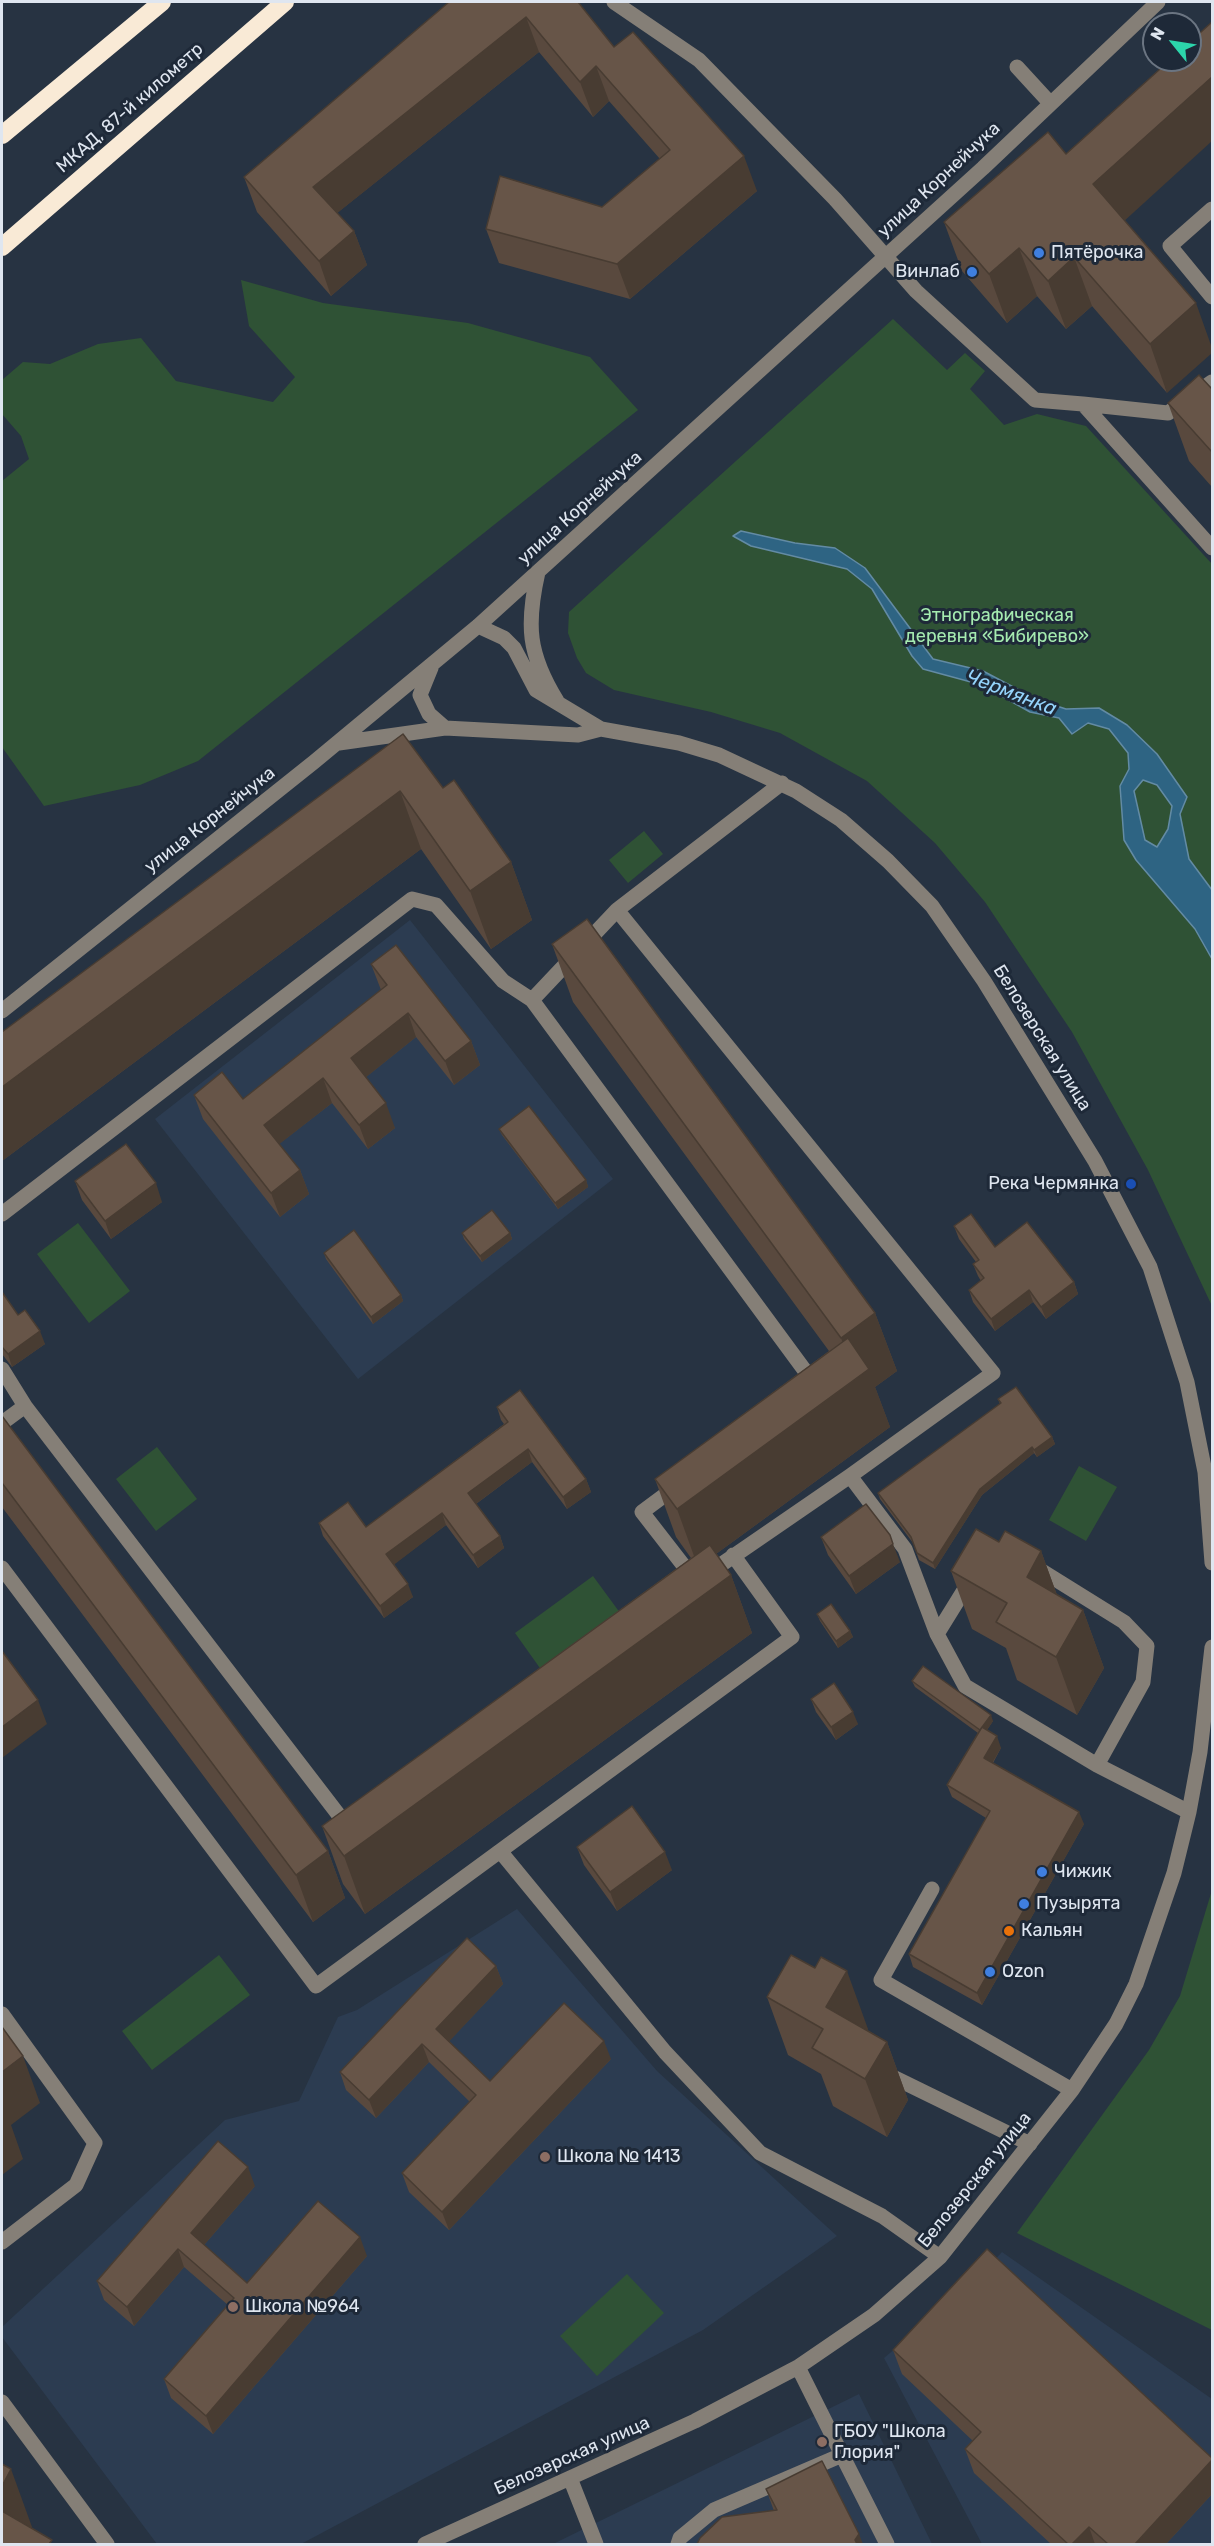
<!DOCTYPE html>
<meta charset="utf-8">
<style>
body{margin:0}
#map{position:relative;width:1214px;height:2546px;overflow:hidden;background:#273342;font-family:Rubik,sans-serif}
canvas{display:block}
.frame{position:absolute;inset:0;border:3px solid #dfe6f0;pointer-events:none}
.north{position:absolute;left:1142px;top:12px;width:60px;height:60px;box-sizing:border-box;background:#1e2938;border:2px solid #6b7582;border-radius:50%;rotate:300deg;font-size:16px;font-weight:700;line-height:24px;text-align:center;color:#dfe6f0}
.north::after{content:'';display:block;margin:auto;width:21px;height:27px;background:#2cd5ab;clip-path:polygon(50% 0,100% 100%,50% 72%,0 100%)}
</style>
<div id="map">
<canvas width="1214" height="2546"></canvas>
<div class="frame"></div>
<div class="north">N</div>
</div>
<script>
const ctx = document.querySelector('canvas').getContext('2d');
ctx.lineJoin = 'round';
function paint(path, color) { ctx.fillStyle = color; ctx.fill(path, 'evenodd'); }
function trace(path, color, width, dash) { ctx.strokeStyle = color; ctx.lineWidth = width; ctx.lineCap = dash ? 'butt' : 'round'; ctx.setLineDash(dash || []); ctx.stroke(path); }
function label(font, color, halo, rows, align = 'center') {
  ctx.font = font + ' Rubik,sans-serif'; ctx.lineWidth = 6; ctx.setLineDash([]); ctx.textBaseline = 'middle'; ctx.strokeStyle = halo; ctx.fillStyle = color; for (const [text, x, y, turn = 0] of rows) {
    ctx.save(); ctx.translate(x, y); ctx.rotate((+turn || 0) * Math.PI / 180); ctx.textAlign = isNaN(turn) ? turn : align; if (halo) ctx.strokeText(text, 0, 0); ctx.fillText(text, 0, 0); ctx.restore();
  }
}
paint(new Path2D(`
 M410 920 613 1179 358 1379 155 1119Z
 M517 1909 657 2071 837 2236 703 2330 301 2544H157L2 2337V2327L225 2120 299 2101 338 2017 357 2010Z
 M1002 2252 1212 2399V2544H982L884 2358 974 2282Z
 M859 2394 932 2544H553Z`), '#2c3c51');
paint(new Path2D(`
 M241 280 323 303 468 323 590 357 638 410 198 761 140 785 44 806 2 747V481L29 459 21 436 2 414V380L23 362 50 364 98 344 141 338 176 381 273 402 295 377 249 326Z
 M893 319 947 370 965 353 985 371 970 389 1004 425 1037 414 1086 426 1212 564V1306L1148 1170 1072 1032 985 902 935 843 867 781 780 733 711 712 614 690 586 673 577 658 568 633 569 612Z
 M644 831 663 854 628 883 609 860Z
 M78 1223 130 1291 89 1323 37 1254Z
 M157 1447 197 1499 156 1531 116 1479Z
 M1079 1466 1117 1487 1086 1541 1049 1520Z
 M593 1576 626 1621 547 1678 515 1633Z
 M1212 1890V2330L1017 2233 1149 2050 1180 1996Z
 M219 1955 250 1995 152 2070 122 2031Z
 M627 2274 664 2313 597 2376 560 2336Z`), '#2f5235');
const water = new Path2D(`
 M741 531 795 543 835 548 865 568 933 659 983 671 1038 700 1066 709 1099 708 1127 725 1157 754 1187 797 1180 814 1189 859 1212 890V959L1195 929 1136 860 1124 840 1120 786 1129 769 1128 753 1109 729 1088 723 1072 734 1059 718 1030 712 982 685 923 669 912 656 872 589 847 569 751 546 733 536ZM1143 780 1157 785 1172 806 1168 829 1157 847 1145 840 1134 791Z`);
paint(water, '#2e6483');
trace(water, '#638ba4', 1.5);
trace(new Path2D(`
 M614 2 699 60 835 199 916 291 1035 400 1083 404 1212 548
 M1017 67 1050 103
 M1212 209 1170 246 1212 297
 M1083 404 1168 413 1212 382
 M538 572C526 625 528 654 557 701
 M478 626 504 638 514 648 536 690 601 729 679 743 719 755 796 791 841 820 888 861 932 906 984 981 1095 1161 1150 1267 1187 1382 1205 1472 1212 1563
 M431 668 420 695 429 714 445 728
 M339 743 445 728 578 735 601 729
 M617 910 532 1000 814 1383
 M2 1011 314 762 478 626 983 168 1158 2
 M2 1214 412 899 436 905 503 981 532 1000
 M2 1369 25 1406
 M2 1423 25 1406 351 1831
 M850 1476 905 1549 937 1634 965 1686 1097 1765 1189 1812
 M677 1486 642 1512 694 1579
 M1034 1566 1124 1622 1147 1646 1143 1682 1097 1765
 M2 1568 316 1986 792 1637 733 1555
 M706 1575 850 1476 993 1373 617 910 782 783
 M937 1634 971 1579
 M500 1851 665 2052 760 2153 882 2216 940 2257
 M932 1889 881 1980 1072 2090
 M2 2014 95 2143 76 2185 2 2242
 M895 2078 1030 2144
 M798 2367 842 2455
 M2 2402 107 2544
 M570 2478 596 2544
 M425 2544 695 2421 798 2367 874 2315 940 2257 1072 2090 1116 2024 1136 1984 1174 1873 1189 1812 1200 1752 1212 1647
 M678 2544 680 2538 714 2510 842 2455 887 2544`), '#857f77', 15);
trace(new Path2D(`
 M2 135 162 2
 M2 247 285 2`), '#f9ead6', 18);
paint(new Path2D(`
 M449 2H578L614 47 757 191 630 299 499 263 486 229 602 207 660 159 609 101 593 117 539 52 337 213 354 231 367 265 331 296 257 212 244 177Z
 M1124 221 1167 393 1092 306 1066 329 1037 296 1007 323 962 271 944 222Z
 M1212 389V487L1189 461 1168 403Z
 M403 734 443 788 511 862 532 920 491 949 421 849 2 1161V1032Z
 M552 944 875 1313 897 1371 875 1387 890 1427 716 1554 731 1575 752 1633 365 1914 343 1884 322 1826 691 1558 676 1537 655 1479 829 1351 573 1002Z
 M371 964 471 1041 480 1065 454 1085 416 1037 366 1077 395 1128 368 1149 332 1103 279 1144 300 1170 309 1194 280 1217 203 1119 194 1095 243 1099 381 990Z
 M499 1129 586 1180 588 1187 558 1209 502 1135Z
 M75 1181 162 1202 111 1239 82 1200Z
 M954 1226 995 1247 1074 1282 1078 1294 1046 1319 1033 1302 995 1331 973 1302 969 1290 981 1281 978 1276 973 1264 976 1262 959 1239Z
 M462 1233H510L512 1239 482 1262 464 1239Z
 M324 1253 401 1295 403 1301 373 1324 326 1259Z
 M2 1292 18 1315 45 1344 12 1367 2 1354Z
 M998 1399 1052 1437 1055 1444 1037 1457 1034 1453 982 1495 935 1569 919 1560 913 1543 880 1499 878 1493 1000 1404Z
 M497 1407 586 1479 591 1492 567 1509 532 1462 476 1504 500 1536 504 1548 478 1568 446 1525 394 1564 413 1597 384 1618 323 1536 319 1523 366 1527 504 1424 501 1420Z
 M2 1416 328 1851 345 1898 313 1922 2 1507Z
 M821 1537 900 1562 856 1594 828 1555Z
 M999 1542 1041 1551 1057 1595 1083 1610 1104 1668 1077 1715 1017 1680 1006 1648 972 1629 951 1571Z
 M817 1614 850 1631 853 1637 838 1648 820 1621Z
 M912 1681 993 1721 987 1730 1001 1748 993 1763 1084 1824 982 2005 913 1967 909 1954 986 1818 952 1797 947 1785 978 1733 915 1687Z
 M811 1699 858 1724 836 1740 816 1712Z
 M577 1847 672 1870 617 1911 584 1865Z
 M496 1966 503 1984 449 2041 490 2081 611 2059 449 2230 409 2192 402 2173 470 2102 429 2062 376 2118 346 2090 340 2072Z
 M767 1997 868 2029 867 2030 887 2042 908 2100 887 2137 833 2106 821 2074 788 2055Z
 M255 2186 204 2245 247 2283 367 2256 213 2434 171 2398 164 2379 228 2305 184 2267 134 2326 104 2300 97 2281Z
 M893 2350 1212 2494 1166 2544H1051L974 2473 965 2449 973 2441 902 2374Z
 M766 2489 863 2544 774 2511Z`), '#59493e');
paint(new Path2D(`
 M526 17 539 52 326 222 313 187Z
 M596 66 609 101 593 117 580 82Z
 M1212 77V141L1111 233 1093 184Z
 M744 156 757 191 630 299 617 264Z
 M354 231 367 265 331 296 319 261Z
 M1019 248 1037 296 1007 323 989 274Z
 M1074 257 1092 306 1066 329 1048 281Z
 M1196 303 1212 348V353L1167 393 1150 344Z
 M400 791 421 849 2 1161V1087Z
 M511 862 532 920 491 949 470 891Z
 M408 1013 416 1037 360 1082 351 1058Z
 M471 1041 480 1065 454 1085 445 1061Z
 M323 1078 332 1103 273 1149 264 1125Z
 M386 1103 395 1128 368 1149 359 1125Z
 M300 1170 309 1194 280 1217 271 1193Z
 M586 1180 588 1187 558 1209 555 1203Z
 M156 1183 162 1202 111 1239 105 1221Z
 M510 1233 512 1239 482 1262 480 1256Z
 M1074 1282 1078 1294 1046 1319 1041 1307Z
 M1029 1290 1033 1302 995 1331 991 1319Z
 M401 1295 403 1301 373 1324 371 1317Z
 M875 1313 897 1371 875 1387 890 1427 698 1567 677 1509 856 1379 841 1338Z
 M40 1331 45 1344 12 1367 8 1354Z
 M1052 1437 1055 1444 1037 1457 1034 1450Z
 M1032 1447 1034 1453 982 1495 935 1569 933 1563 980 1489Z
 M528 1449 532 1462 473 1506 468 1493Z
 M586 1479 591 1492 567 1509 563 1497Z
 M442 1513 446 1525 391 1567 386 1554Z
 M500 1536 504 1548 478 1568 473 1555Z
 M893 1544 900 1562 856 1594 849 1576Z
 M1041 1551 1062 1609 1027 1577Z
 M731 1575 752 1633 365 1914 344 1856Z
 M408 1584 413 1597 384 1618 380 1606Z
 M1083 1610 1104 1668 1077 1715 1056 1657Z
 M850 1631 853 1637 838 1648 836 1641Z
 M38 1700 47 1724 2 1758V1727Z
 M853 1712 858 1724 836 1740 831 1727Z
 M991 1715 993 1721 983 1736 980 1730Z
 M997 1736 1001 1748 988 1770 984 1758Z
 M1079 1812 1084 1824 982 2005 977 1993Z
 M328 1851 345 1898 313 1922 296 1875Z
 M665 1852 672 1870 617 1911 610 1892Z
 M496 1966 503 1984 443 2048 436 2029Z
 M847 1971 868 2029 847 2065 826 2007Z
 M604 2041 611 2059 449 2230 442 2212Z
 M887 2042 908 2100 887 2137 865 2079Z
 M422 2044 429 2062 376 2118 369 2100Z
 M23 2056 40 2103 11 2125 23 2159 2 2175V2072Z
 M248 2167 255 2186 198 2252 191 2233Z
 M360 2237 367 2256 213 2434 206 2416Z
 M178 2249 184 2267 134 2326 127 2307Z
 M1212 2460V2494L1166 2544H1135Z
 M11 2469 32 2527 23 2544 2 2534V2486Z
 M1089 2527 1095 2544H1072Z
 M859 2534 863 2544H856L855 2540Z`), '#483c32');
const building = new Path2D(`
 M449 2H578L614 47 633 32 744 156 617 264 486 229 500 176 602 207 670 150 596 66 580 82 526 17 313 187 354 231 319 261 244 177Z
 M1212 22V77L1093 184 1196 303 1150 344 1074 257 1048 281 1019 248 989 274 944 222 1048 132 1066 154 1170 60H1190V42Z
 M1199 375 1212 389V452L1168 403Z
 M403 734 443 788 454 780 511 862 470 891 400 791 2 1087V1032Z
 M587 919 875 1313 841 1338 552 944Z
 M396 945 471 1041 445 1061 408 1013 351 1058 386 1103 359 1125 323 1078 264 1125 300 1170 271 1193 194 1095 222 1072 243 1099 387 985 371 964Z
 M529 1106 586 1180 555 1203 499 1129Z
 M126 1144 156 1183 105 1221 75 1181Z
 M492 1210 510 1233 480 1256 462 1233Z
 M971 1214 995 1247 1027 1222 1074 1282 1041 1307 1029 1290 991 1319 969 1290 984 1278 973 1264 979 1260 954 1226Z
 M354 1230 401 1295 371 1317 324 1253Z
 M2 1292 18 1315 25 1310 40 1331 8 1354 2 1347Z
 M848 1338 869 1369 677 1509 655 1479Z
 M1016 1387 1052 1437 1034 1450 1032 1447 980 1489 933 1563 917 1553 911 1537 878 1493 1001 1403 998 1399Z
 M520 1390 586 1479 563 1497 528 1449 468 1493 500 1536 473 1555 442 1513 386 1554 408 1584 380 1606 319 1523 348 1502 366 1527 508 1422 497 1407Z
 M2 1416 328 1851 296 1875 2 1483Z
 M866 1504 890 1535 893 1544 849 1576 821 1537Z
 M976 1529 999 1542 1005 1531 1041 1551 1027 1577 1083 1610 1056 1657 996 1622 1007 1603 951 1571Z
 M710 1545 731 1575 344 1856 322 1826Z
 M831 1604 850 1631 836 1641 817 1614Z
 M2 1651 38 1700 2 1727Z
 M923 1666 991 1715 980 1730 912 1681Z
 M834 1683 853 1712 831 1727 811 1699Z
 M982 1727 997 1736 984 1758 1079 1812 977 1993 909 1954 990 1811 947 1785Z
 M632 1806 665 1852 610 1892 577 1847Z
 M467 1938 496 1966 436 2029 490 2081 564 2003 604 2041 442 2212 402 2173 476 2095 422 2044 369 2100 340 2072Z
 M791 1955 815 1968 821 1957 847 1971 826 2007 887 2042 865 2079 812 2048 823 2029 767 1997Z
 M2 2027 23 2056 2 2072Z
 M218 2141 248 2167 191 2233 247 2283 318 2201 360 2237 206 2416 164 2379 234 2298 178 2249 127 2307 97 2281Z
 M987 2249 1212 2458V2460L1135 2544H1108L1089 2527 1072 2544H1068L965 2449 981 2432 893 2350Z
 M822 2461 859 2534 855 2540 857 2544H697L700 2538 722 2517 777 2510 766 2489Z
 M2 2464 11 2469 2 2486Z
 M2 2511 52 2540 49 2544H2Z`);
paint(building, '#675548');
trace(building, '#483c32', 1.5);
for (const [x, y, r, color] of [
 [1039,253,6,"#3f7fe0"],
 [972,272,6,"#3f7fe0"],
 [1131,1184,6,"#1a4fb4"],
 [1042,1872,6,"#3f7fe0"],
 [1024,1904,6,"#3f7fe0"],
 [1009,1931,6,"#e8710a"],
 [990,1972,6,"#3f7fe0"],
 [545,2157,6,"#8d6e63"],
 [233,2307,6,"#8d6e63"],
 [822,2442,6,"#8d6e63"]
]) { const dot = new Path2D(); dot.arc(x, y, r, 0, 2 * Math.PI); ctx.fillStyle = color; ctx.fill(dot); trace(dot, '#1e2938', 2); }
label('18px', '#dfe6f0', '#1e2938', [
 ["МКАД, 87-й километр",130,108,-41],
 ["улица Корнейчука",939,180,-43],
 ["улица Корнейчука",580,508,-42],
 ["улица Корнейчука",210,820,-38],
 ["Белозерская улица",1042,1038,58],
 ["Белозерская улица",975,2180,-51],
 ["Белозерская улица",572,2456,-24]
]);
label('18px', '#dfe6f0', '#1e2938', [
 ["Пятёрочка",1051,253],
 ["Винлаб",960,272,"right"],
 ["Река Чермянка",1119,1184,"right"],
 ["Чижик",1054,1872],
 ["Пузырята",1036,1904],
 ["Кальян",1021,1931],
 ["Ozon",1002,1972],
 ["Школа № 1413",557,2157],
 ["Школа №964",245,2307],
 ["ГБОУ \"Школа",834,2432],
 ["Глория\"",834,2453]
], 'left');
label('18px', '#a5ebb0', '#1e2938', [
 ["Этнографическая",997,616],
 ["деревня «Бибирево»",997,637]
]);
label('italic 20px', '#94d3fb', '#1e2938', [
 ["Чермянка",1011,693,21]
]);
</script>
